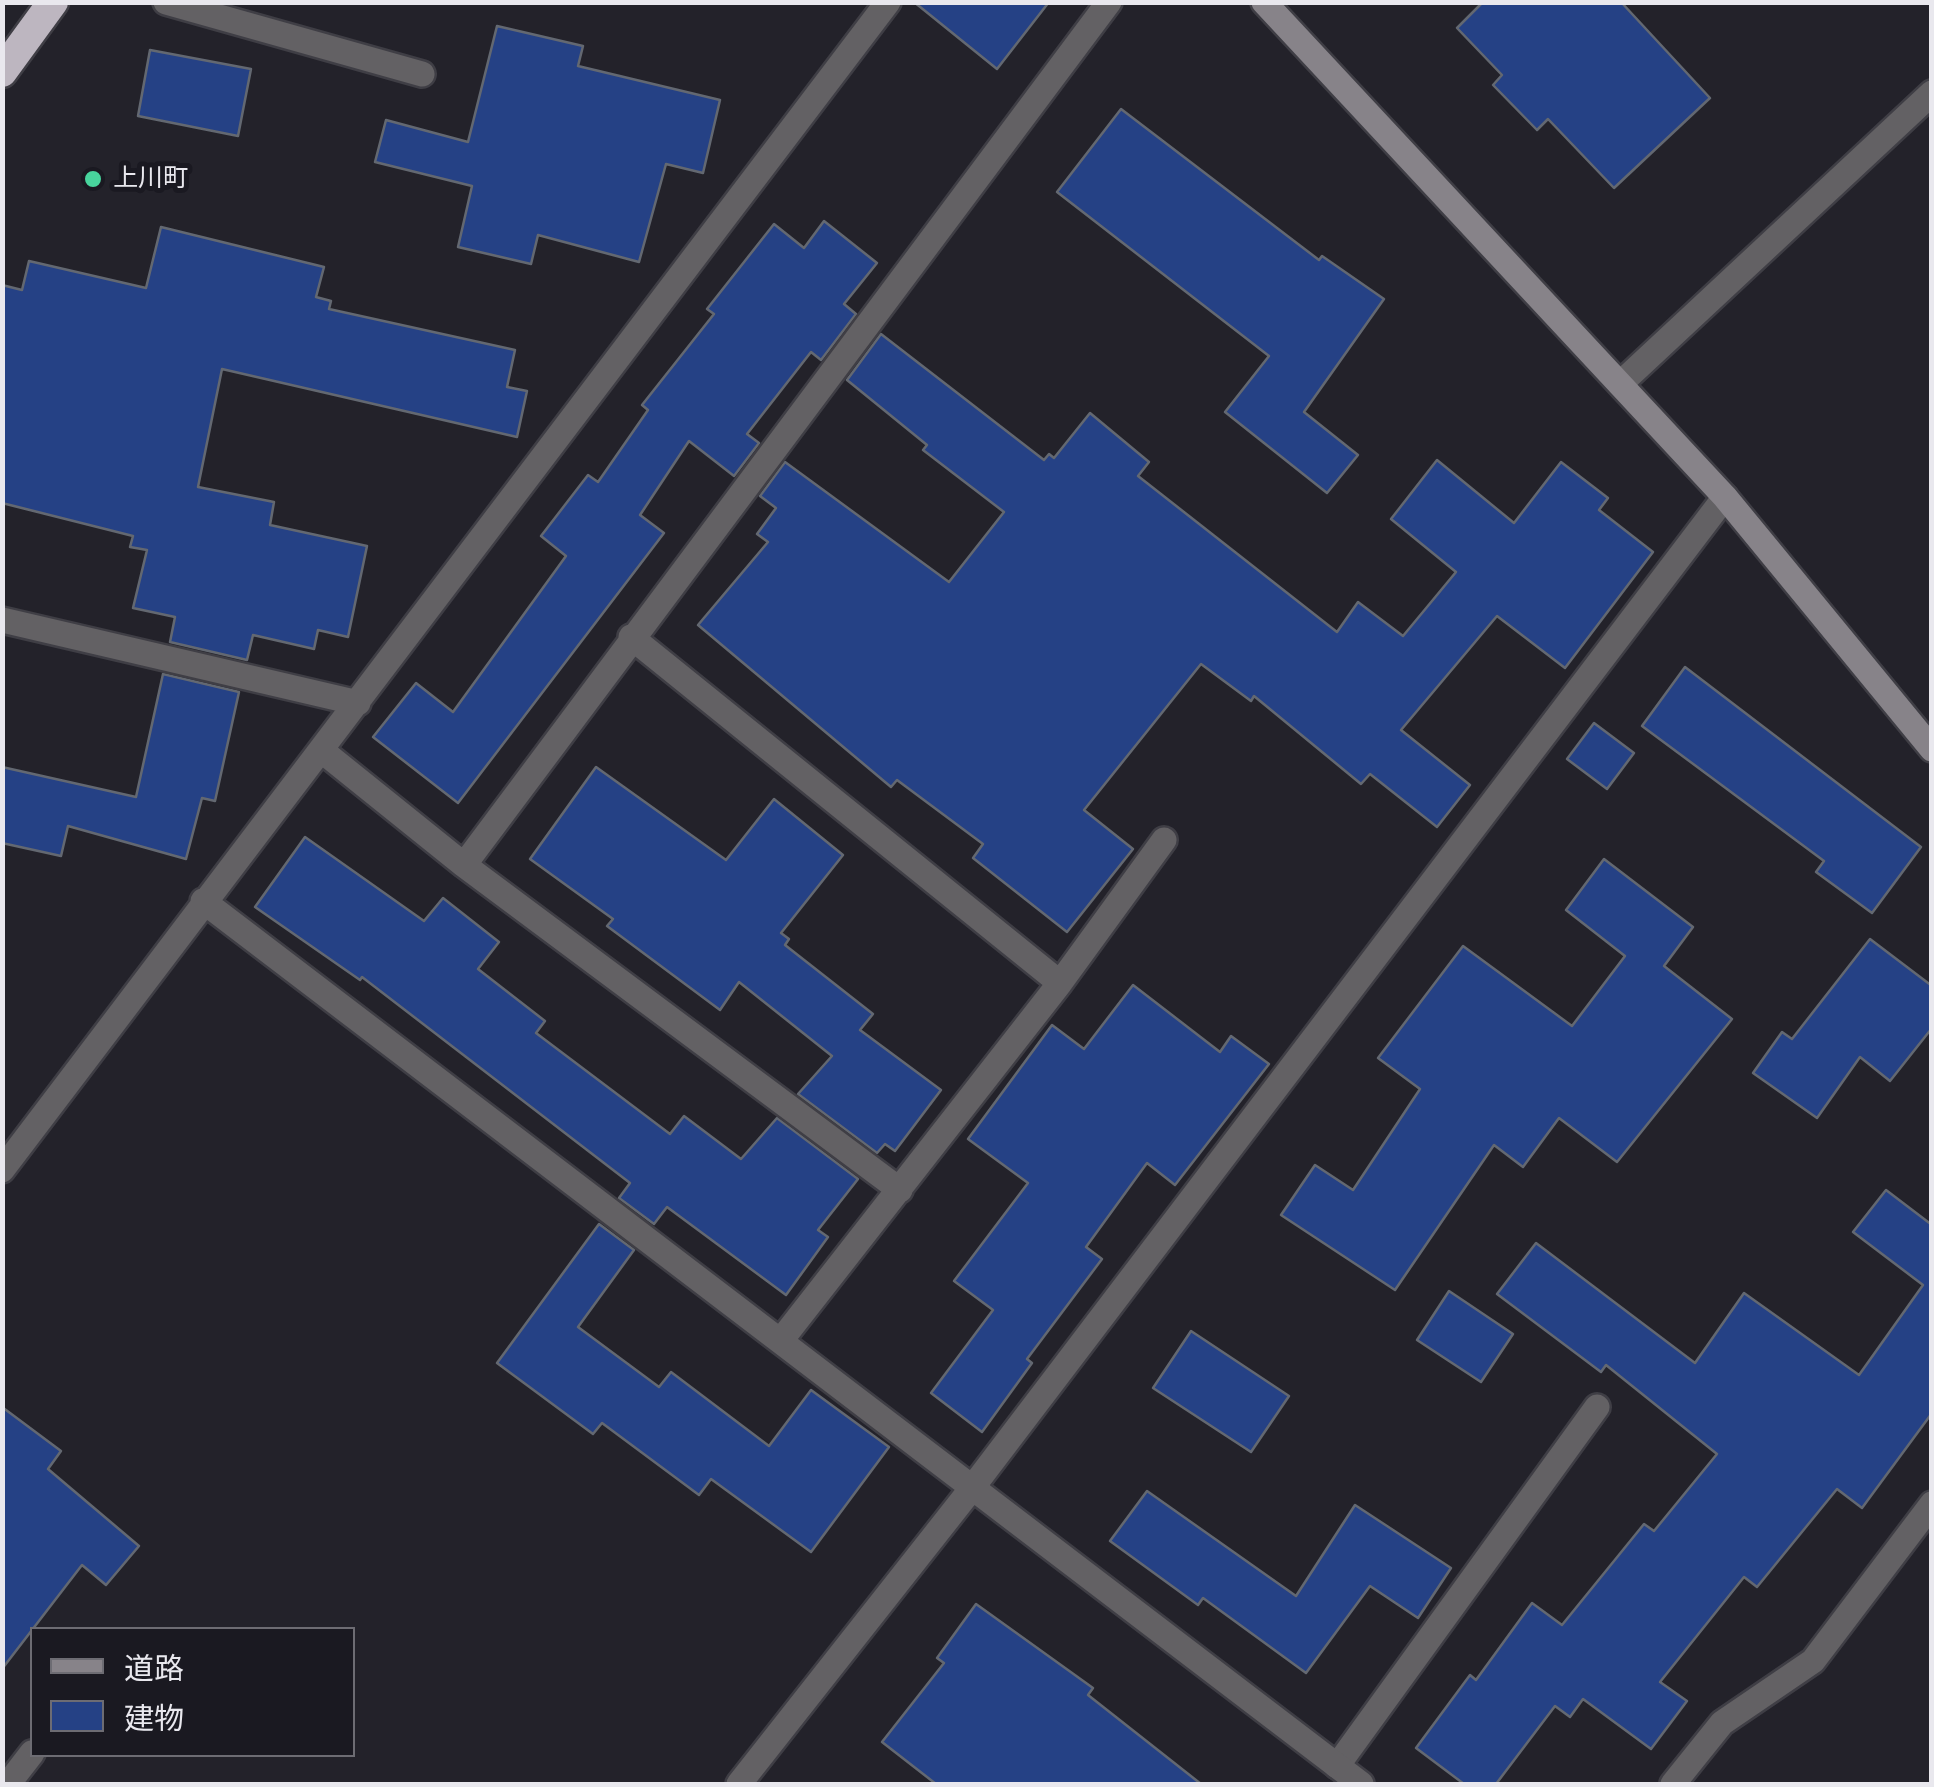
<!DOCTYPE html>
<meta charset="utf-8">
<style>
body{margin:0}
#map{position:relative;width:1934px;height:1787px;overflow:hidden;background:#23222a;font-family:"Roboto Serif","Noto Sans JP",serif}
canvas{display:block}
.frame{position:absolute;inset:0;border:5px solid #e9e8ee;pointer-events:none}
.legend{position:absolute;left:30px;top:1627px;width:325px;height:130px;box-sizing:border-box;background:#1a1921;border:2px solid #6d6c73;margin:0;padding:12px 18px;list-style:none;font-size:30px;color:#e9e8ee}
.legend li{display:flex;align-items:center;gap:20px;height:50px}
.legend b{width:50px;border:2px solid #6d6c73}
</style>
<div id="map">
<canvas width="1934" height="1787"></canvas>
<div class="frame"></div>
<ul class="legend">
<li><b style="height:12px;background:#878389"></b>道路</li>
<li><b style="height:28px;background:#254185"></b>建物</li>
</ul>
</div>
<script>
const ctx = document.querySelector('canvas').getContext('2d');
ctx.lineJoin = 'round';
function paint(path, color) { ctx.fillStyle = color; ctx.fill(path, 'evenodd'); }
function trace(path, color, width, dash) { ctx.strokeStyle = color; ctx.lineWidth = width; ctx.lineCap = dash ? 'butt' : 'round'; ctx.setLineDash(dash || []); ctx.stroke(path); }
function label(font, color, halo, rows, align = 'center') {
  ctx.font = font + ' "Roboto Serif","Noto Sans JP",serif'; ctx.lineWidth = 10; ctx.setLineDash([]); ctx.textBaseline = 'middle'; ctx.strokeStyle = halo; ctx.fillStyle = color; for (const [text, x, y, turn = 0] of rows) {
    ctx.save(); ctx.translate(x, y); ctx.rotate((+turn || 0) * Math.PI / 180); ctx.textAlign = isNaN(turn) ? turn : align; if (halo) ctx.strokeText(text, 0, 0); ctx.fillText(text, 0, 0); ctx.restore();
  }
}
const building = new Path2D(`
 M914 2H1049L997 69Z
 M1483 2H1621L1710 98 1614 188 1548 119 1537 130 1493 85 1502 75 1457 28Z
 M497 26 583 46 578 66 720 100 703 173 666 164 639 262 538 235 531 264 458 247 472 186 375 162 386 120 468 142Z
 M150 50 251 69 238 136 138 116Z
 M1121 109 1319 260 1322 256 1384 299 1304 412 1358 455 1327 493 1225 412 1269 356 1057 192Z
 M824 221 877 263 844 304 856 314 821 360 811 352 747 434 759 443 734 476 689 441 640 515 664 533 458 803 373 737 416 683 453 712 566 556 541 536 588 475 598 482 648 410 642 405 714 314 707 309 774 224 804 248Z
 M161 227 324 267 316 297 331 301 329 309 515 350 507 387 527 391 517 437 222 369 198 487 274 502 270 525 367 546 348 637 318 630 314 649 253 635 247 660 170 642 175 617 133 608 147 550 130 547 133 536 2 503V285L22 290 29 261 146 288Z
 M881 334 1044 460 1049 454 1054 458 1090 413 1149 462 1138 476 1337 632 1358 602 1403 636 1456 572 1391 519 1437 460 1514 523 1561 462 1608 498 1599 510 1653 552 1565 668 1497 616 1401 730 1470 785 1437 827 1370 774 1361 784 1254 696 1251 701 1201 664 1084 810 1133 849 1067 932 973 858 983 844 897 780 891 787 698 625 768 542 757 534 776 508 760 496 785 462 949 582 1004 512 923 450 927 445 847 380Z
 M1685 667 1921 847 1872 913 1816 872 1824 861 1642 726Z
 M163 674 239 692 215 801 202 798 186 859 68 826 61 856 2 843V767L136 797Z
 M1594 723 1634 753 1607 789 1567 759Z
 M596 767 726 860 774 799 843 855 781 933 789 939 785 945 873 1014 860 1030 941 1090 895 1151 885 1144 877 1153 798 1094 832 1056 739 982 720 1010 607 926 613 919 530 859Z
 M305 837 424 921 443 898 499 942 478 969 545 1021 536 1033 670 1134 684 1116 741 1159 777 1118 858 1179 818 1230 828 1237 786 1295 667 1207 654 1224 619 1198 630 1183 362 977 360 980 255 907Z
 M1604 859 1693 927 1664 966 1732 1019 1617 1162 1559 1118 1523 1167 1494 1145 1395 1290 1281 1215 1315 1165 1353 1190 1420 1089 1378 1058 1463 946 1572 1026 1625 956 1566 910Z
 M1870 939 1932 986V1028L1890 1081 1860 1057 1817 1118 1753 1073 1782 1032 1792 1039Z
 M1133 985 1220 1052 1231 1036 1269 1064 1175 1185 1147 1163 1086 1247 1102 1259 1027 1359 1032 1363 982 1432 931 1393 993 1310 954 1281 1028 1183 968 1139 1052 1025 1084 1049Z
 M1886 1190 1932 1225V1413L1862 1508 1837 1489 1757 1587 1744 1577 1660 1682 1687 1701 1651 1749 1583 1699 1570 1717 1555 1706 1496 1784H1464L1416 1748 1470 1675 1476 1680 1532 1603 1562 1625 1644 1524 1654 1531 1717 1454 1606 1365 1601 1372 1497 1294 1536 1243 1695 1363 1744 1293 1859 1375 1923 1285 1853 1232Z
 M599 1224 634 1250 578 1327 659 1387 671 1372 769 1446 811 1390 889 1447 811 1552 711 1479 699 1495 602 1423 593 1434 497 1363Z
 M1449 1291 1513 1334 1481 1382 1417 1340Z
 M1191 1331 1289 1396 1251 1452 1153 1388Z
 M2 1407 61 1451 48 1469 139 1546 106 1585 82 1565 2 1669Z
 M1147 1491 1296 1596 1355 1505 1451 1568 1418 1618 1370 1586 1306 1673 1203 1598 1198 1605 1110 1541Z
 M976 1604 1093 1688 1088 1695 1201 1784H936L882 1742 944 1663 937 1658Z`);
paint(building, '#254185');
trace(building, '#636871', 2.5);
const lane = new Path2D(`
 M166 2 422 74
 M1337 1766 1597 1407`);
const street = new Path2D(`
 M1620 384 1932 93
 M2 620 358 703
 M631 637 1060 983
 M321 750 464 865 900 1190
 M464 865 1109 2
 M203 901 1361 1784
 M2 1170 888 2
 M782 1339 1060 983 1164 840
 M8 1784 32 1753
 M739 1784 972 1488 1725 497
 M1673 1784 1722 1723 1813 1661 1932 1504`);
const secondary = new Path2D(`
 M1264 2 1725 497 1932 749`);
const highway = new Path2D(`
 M2 72 53 2`);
trace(lane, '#3f3e45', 30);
trace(street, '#3f3e45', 30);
trace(secondary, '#3f3e45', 30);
trace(highway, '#3f3e45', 35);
trace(lane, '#636164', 25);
trace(street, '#636164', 25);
trace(secondary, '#878389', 25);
trace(highway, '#bdb6c0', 30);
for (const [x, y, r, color] of [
 [93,179,10,"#48d49d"]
]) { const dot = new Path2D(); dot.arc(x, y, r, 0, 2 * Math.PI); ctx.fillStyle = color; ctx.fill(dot); trace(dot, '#1a1921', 4); }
label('25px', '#e9e8ee', '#1a1921', [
 ["上川町",113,179]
], 'left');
</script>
